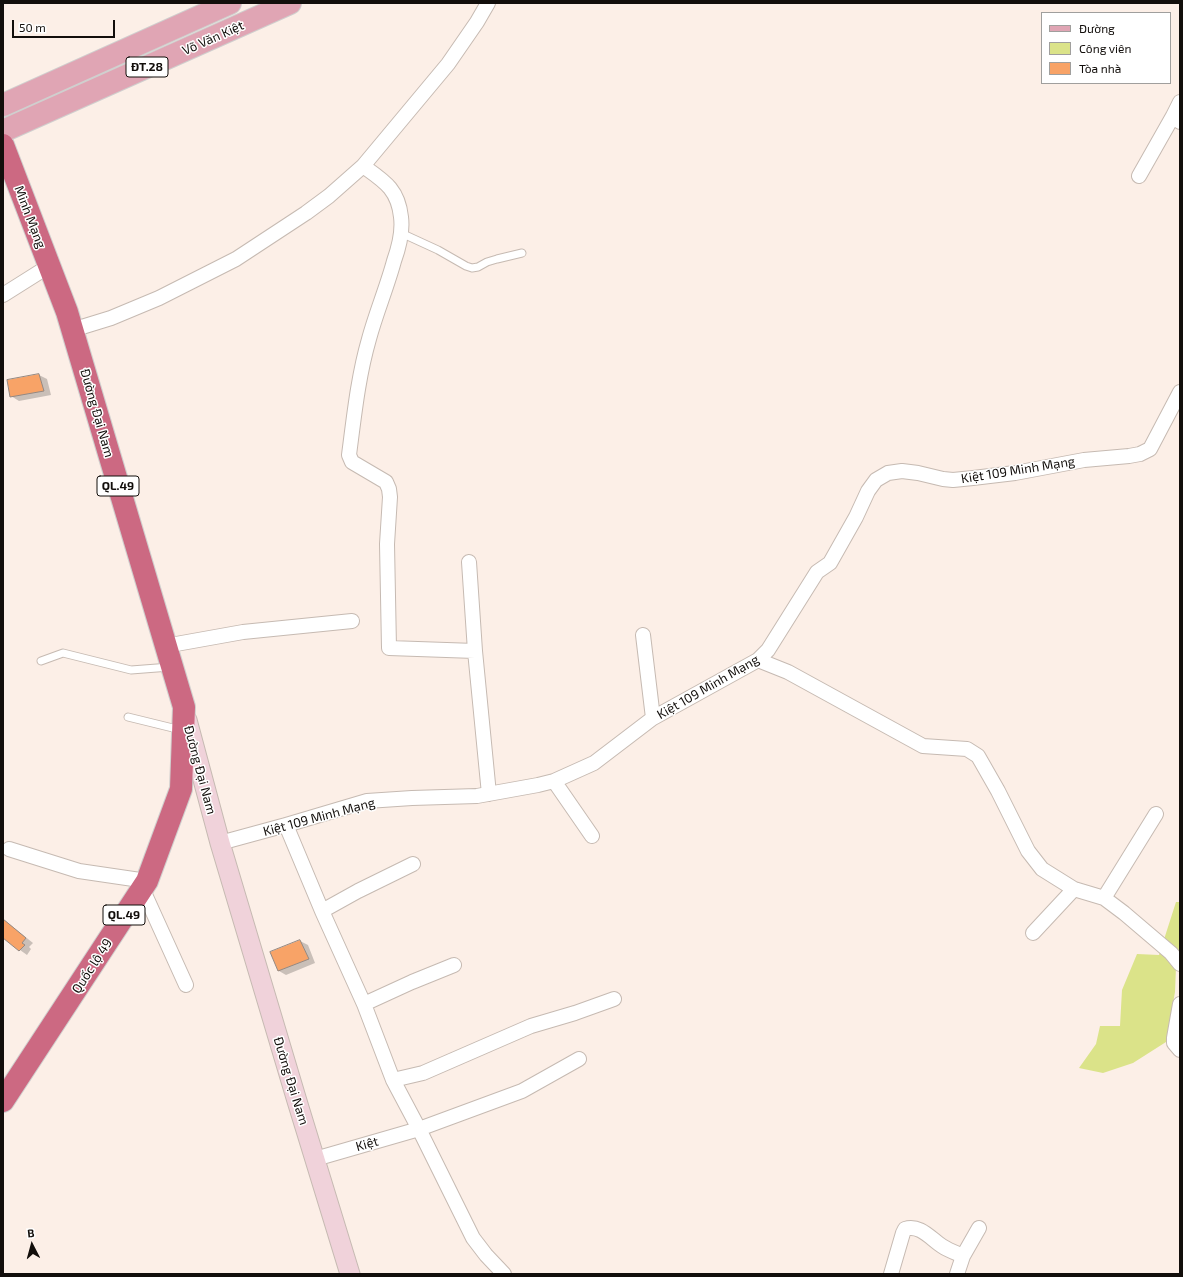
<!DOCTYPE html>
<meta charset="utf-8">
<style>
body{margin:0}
#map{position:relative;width:1183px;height:1277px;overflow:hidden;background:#fcefe7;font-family:"Exo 2",sans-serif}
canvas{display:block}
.frame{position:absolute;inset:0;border:4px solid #120e0b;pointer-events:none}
.legend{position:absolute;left:1041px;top:12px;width:130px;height:72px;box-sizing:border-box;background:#fff;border:1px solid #a09f9d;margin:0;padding:5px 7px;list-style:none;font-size:12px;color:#120e0b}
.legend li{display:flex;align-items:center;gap:8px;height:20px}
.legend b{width:20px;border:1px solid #a09f9d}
.north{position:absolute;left:12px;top:1225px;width:40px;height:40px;-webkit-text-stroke:3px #fff;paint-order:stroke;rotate:354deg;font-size:11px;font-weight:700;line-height:16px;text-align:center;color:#120e0b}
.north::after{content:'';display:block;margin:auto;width:14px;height:18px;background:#120e0b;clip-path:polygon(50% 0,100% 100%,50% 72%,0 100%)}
.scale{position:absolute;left:12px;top:20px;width:103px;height:18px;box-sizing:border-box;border:2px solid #120e0b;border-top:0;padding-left:5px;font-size:12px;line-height:14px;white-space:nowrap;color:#120e0b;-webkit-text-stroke:3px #fff;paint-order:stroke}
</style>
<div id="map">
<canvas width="1183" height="1277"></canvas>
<div class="frame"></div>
<ul class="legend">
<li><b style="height:5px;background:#e0a5b4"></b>Đường</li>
<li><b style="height:11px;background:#dbe389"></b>Công viên</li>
<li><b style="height:11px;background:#f8a367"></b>Tòa nhà</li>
</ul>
<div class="north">B</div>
<div class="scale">50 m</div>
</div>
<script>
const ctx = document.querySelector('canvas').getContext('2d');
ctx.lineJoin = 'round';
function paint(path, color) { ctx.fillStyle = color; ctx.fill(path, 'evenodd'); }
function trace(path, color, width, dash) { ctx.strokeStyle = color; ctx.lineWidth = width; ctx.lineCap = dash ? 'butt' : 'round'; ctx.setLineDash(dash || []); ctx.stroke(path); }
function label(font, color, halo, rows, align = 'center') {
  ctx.font = font + ' "Exo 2",sans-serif'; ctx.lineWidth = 3; ctx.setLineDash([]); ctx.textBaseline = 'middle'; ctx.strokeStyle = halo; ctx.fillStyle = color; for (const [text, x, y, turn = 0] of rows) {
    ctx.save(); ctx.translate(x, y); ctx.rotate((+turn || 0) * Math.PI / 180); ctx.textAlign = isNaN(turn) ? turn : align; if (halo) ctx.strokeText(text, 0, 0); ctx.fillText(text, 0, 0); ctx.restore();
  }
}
paint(new Path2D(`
 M1176 902H1180V967H1176L1175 992 1166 1042 1133 1063 1103 1073 1079 1068 1096 1044 1100 1026H1120L1122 990 1137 954 1159 955Z`), '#dbe389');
paint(new Path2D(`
 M39 375 47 379 51 395 19 401 11 396Z
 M3 919 33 943 29 947 31 949 27 955 20 950 3 937Z
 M300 941 308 945 315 963 286 975 279 971 271 952Z`), '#0003');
const building = new Path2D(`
 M39 374 44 391 10 397 7 380Z
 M3 919 26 938 22 943 25 945 19 951 3 938Z
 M300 940 309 959 278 971 270 952Z`);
paint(building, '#f8a367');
trace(building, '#948881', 1);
const lane = new Path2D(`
 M401 233 438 250 466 266 472 268 478 267 487 262 497 259 522 253
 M41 661 63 653 131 670 170 667
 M128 717 181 730`);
const street = new Path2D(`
 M1180 122 1173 116 1180 102
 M363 166C384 181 398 189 401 217 403 232 399 247 394 261 387 287 376 313 369 339 358 377 354 417 349 455L352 462 386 482 389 489 390 497 387 544 389 648 475 651
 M1139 176 1173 116
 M3 295 49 266
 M72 330 111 318 159 298 236 259 306 213 329 196 363 166 448 64 477 22 488 3
 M469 562 475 651 489 794
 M643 635 653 718
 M165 646 243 632 352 621
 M758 660 788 672 923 746 967 749 978 756 998 791 1028 851 1042 869 1074 889 1104 898 1124 913 1171 953 1180 964
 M554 781 592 836
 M286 825 322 911 364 1004 393 1080 419 1129 473 1238 486 1255 504 1274
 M220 843 286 825 367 801 412 798 477 796 538 785 554 781 594 763 653 718 758 660 768 650 817 572 830 563 856 517 868 491 876 480 888 473 902 471 918 473 943 479 953 480 973 478 1015 473 1084 460 1129 456 1140 454 1150 449 1180 392
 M9 849 79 871 147 881
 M142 888 186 985
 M1104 898 1156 814
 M322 911 358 891 413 864
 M1033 933 1074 889
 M364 1004 412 982 454 965
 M1180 1004 1174 1038V1043L1180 1050
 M393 1080 423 1073 531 1026 575 1013 614 999
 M315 1159 419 1129 522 1091 579 1059
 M891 1274 903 1233 905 1229C920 1224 931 1239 942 1246 948 1250 956 1253 963 1256L979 1228
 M957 1274 963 1256`);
const secondary = new Path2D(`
 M187 720 220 843 297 1101 350 1274`);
const primary = new Path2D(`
 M3 105 230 3
 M3 131 290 3`);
const highway = new Path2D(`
 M3 145 67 312 184 707 181 789 147 881 3 1101`);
trace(lane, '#c6bab2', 9);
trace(street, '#c6bab2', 16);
trace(secondary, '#c6bab2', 21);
trace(primary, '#d0cfce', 24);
trace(highway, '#d0cfce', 24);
trace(lane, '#fff', 7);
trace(street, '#fff', 14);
trace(secondary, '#f0d2da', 19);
trace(primary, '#e0a5b4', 22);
trace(highway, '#cc6982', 22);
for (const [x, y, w] of [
 [147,67,42],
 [118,486,42],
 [124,915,42]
]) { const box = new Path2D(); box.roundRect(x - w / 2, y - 10, w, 20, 3); ctx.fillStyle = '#fff'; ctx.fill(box); trace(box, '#120e0b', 1); }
label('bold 12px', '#120e0b', null, [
 ["ĐT.28",147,67],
 ["QL.49",118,486],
 ["QL.49",124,915]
]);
label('13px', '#120e0b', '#fff', [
 ["Võ Văn Kiệt",213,38,-24],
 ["Minh Mạng",30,217,69],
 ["Đường Đại Nam",97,413,74],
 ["Kiệt 109 Minh Mạng",1018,470,-9],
 ["Kiệt 109 Minh Mạng",708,687,-30],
 ["Đường Đại Nam",200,770,75],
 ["Kiệt 109 Minh Mạng",319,817,-15],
 ["Quốc lộ 49",92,966,-57],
 ["Đường Đại Nam",291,1081,73],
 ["Kiệt",367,1144,-16]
]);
</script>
